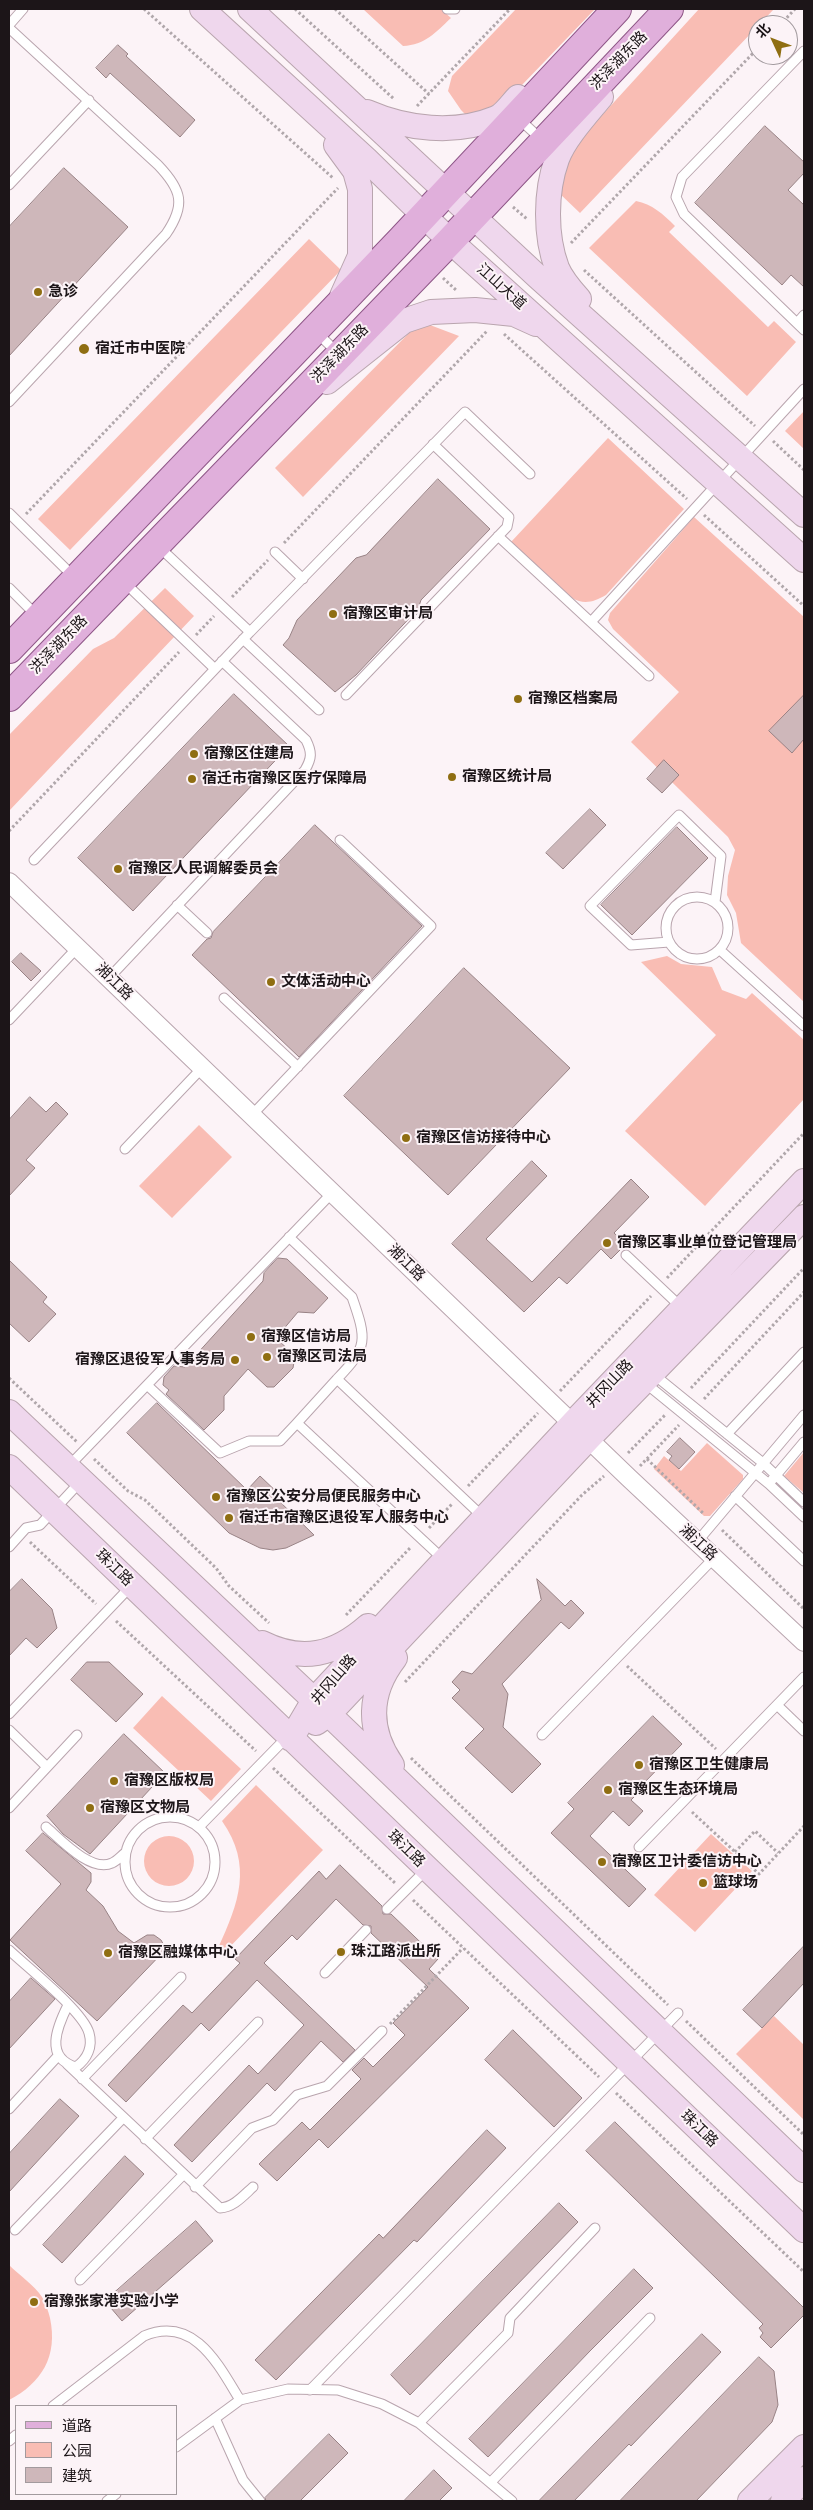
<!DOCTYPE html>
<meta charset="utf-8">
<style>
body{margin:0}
#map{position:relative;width:813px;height:2510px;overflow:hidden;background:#fcf3f7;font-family:"Space Grotesk","Noto Sans SC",sans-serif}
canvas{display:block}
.frame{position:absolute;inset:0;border:10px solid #1c1518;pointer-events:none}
.legend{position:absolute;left:15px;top:2405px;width:162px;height:90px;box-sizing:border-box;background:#fcf3f7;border:1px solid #a29a9e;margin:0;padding:6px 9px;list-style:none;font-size:15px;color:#1c1518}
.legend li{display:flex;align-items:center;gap:10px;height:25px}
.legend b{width:25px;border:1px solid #a29a9e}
.north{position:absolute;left:748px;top:15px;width:50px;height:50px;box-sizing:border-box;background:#fcf3f7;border:1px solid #a29a9e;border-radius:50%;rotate:313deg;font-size:14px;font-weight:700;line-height:20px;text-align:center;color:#1c1518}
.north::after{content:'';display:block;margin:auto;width:18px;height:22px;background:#8f6e12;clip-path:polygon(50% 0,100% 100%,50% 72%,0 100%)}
</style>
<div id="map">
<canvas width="813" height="2510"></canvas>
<div class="frame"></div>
<ul class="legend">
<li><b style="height:6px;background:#e0afdb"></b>道路</li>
<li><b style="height:14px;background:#f9bdb4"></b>公园</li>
<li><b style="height:14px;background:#ceb7ba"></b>建筑</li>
</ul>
<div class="north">北</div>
</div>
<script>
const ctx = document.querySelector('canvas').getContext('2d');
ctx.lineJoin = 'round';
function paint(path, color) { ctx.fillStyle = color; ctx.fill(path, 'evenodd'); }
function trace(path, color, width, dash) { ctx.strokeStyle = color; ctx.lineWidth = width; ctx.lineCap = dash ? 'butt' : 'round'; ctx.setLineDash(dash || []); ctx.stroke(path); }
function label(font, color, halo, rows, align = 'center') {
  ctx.font = font + ' "Space Grotesk","Noto Sans SC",sans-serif'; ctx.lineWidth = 4; ctx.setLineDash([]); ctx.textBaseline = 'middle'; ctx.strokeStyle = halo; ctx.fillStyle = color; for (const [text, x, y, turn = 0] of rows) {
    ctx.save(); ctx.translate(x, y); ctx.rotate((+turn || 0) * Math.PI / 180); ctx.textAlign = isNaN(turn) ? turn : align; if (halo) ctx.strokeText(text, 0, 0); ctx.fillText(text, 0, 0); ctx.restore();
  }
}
paint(new Path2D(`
 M363 9H441L451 18C436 32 425 45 403 46Z
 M516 9H595L497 111 467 116 461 110 448 91 452 76Z
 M699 9H774L580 213 558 192 559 169 584 135Z
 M636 201C652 204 663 214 675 226L669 232 768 327 774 321 796 342 747 396 589 248Z
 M309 239 341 270 70 550 38 519Z
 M430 325 459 336 303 497 275 468 414 328Z
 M804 411V449L785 431Z
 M608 438 684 509 606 595C594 602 584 605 572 598L511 542Z
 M694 517 804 617V1002L741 943 736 913 727 895 728 876 735 850 728 837 631 742 679 692 613 629 608 620 610 613Z
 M165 588 194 616 9 811V735L93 649 114 638Z
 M667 956 681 964 712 967 722 990 746 999 752 993 804 1040V1099L705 1206 625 1131 716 1035 641 962Z
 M199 1125 232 1157 172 1218 139 1186Z
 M707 1443 743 1475V1479L710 1516H704L654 1469 664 1456 681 1471Z
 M804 1452V1493L784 1476Z
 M162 1696 241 1769 211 1801 133 1728Z
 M256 1785 323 1850 224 1953 218 1948C239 1903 253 1865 222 1821Z
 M711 1834 752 1871 695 1932 654 1895Z
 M144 1861a25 25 0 1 1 50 0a25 25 0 1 1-50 0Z
 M774 2016 804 2045V2120L736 2054Z
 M9 2265C19 2275 34 2285 42 2297 46 2303 48 2311 50 2318 58 2356 42 2383 9 2400Z`), '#f9bdb4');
const building = new Path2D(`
 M118 45 128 54 126 56 195 120 180 137 110 73 106 78 96 68Z
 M765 126 804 162V173L788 190 804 205V287L791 275 782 285 695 203Z
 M64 168 128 227 9 356V227Z
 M438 479 490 529 421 600 418 609 356 675 335 692 283 645 289 638 297 620 356 558 366 555Z
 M234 694 289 746 133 911 78 858Z
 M804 695V739L792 753 769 731Z
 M664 760 679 775 662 793 647 779Z
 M590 809 606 825 563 869 546 853Z
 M315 825 422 926 299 1057 192 955 207 939 211 938 213 932Z
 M677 827 708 858 632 935 601 905Z
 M21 953 41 971 31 981 12 962Z
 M464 968 570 1068 448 1195 344 1096Z
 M30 1097 46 1112 56 1102 68 1114 26 1160 35 1168 9 1196V1120Z
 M532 1161 547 1176 486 1239 532 1282 631 1179 649 1197 614 1233 626 1244 611 1259 601 1249 567 1284 559 1277 524 1312 452 1244Z
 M278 1258 287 1259 328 1298 314 1313 298 1312 276 1338 295 1356 293 1368 274 1387H267L248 1369 224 1396V1410L204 1430 166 1394 169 1390 163 1385 164 1377 174 1366 185 1367 263 1281 264 1273Z
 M9 1260 47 1297 43 1302 56 1314 29 1342 9 1323Z
 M157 1403 247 1490 260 1476 280 1495 277 1499 314 1535 286 1548 273 1550 260 1548 229 1533 127 1433Z
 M680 1438 695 1452 679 1469 669 1460 672 1456 667 1452Z
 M22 1579 52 1609 57 1628 37 1648 26 1638 9 1656V1592Z
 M537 1579 565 1606 571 1600 584 1613 569 1629 561 1622 502 1684 508 1694 503 1727 541 1764 512 1793 465 1748 484 1729 452 1698 460 1690 452 1682 462 1671 472 1674 541 1600Z
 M87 1662H109L143 1694 116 1722 71 1680Z
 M653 1716 682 1744 642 1785 643 1788 631 1800 643 1811 629 1826 613 1811 590 1836 646 1889 629 1907 551 1833 574 1809 568 1803Z
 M124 1734 165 1773 90 1854 63 1834 47 1816Z
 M43 1833 91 1873V1882L86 1890 103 1906 118 1931 134 1943 147 1935H154L161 1940 166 1949 97 2021 10 1940 61 1884 26 1851Z
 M340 1865 382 1906 383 1914H391L438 1959 429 1969 469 2008 328 2148 319 2139 277 2181 259 2164 302 2122 310 2130 361 2079 352 2070 364 2058 373 2067 405 2035 393 2023 428 1987 371 1933V1926L363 1925 336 1899 297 1940 292 1935 264 1963 355 2050 343 2062 321 2041 275 2091 267 2083 192 2162 174 2145 249 2065 258 2074 304 2025 257 1980 209 2031 201 2023 126 2102 108 2085 183 2005 192 2013 240 1963 235 1959 319 1871 326 1879Z
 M804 1946V1983L762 2028 743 2010Z
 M31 1978 55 1999 9 2049V2002Z
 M513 2030 582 2098 554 2127 485 2060Z
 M60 2099 79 2116 9 2192V2154Z
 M615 2122 804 2308V2315L771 2348 760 2337 763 2333 759 2328 763 2324 586 2151Z
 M487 2130 506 2148 417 2242 414 2240 276 2380 255 2360 379 2234 383 2238Z
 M125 2156 144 2174 62 2263 43 2245Z
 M559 2203 578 2222 410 2395 391 2375Z
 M196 2221 213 2241 122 2321 105 2301Z
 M634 2269 653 2288 590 2351 488 2457 469 2439Z
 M702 2334 721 2352 631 2446 629 2444 574 2501H539Z
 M759 2357 774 2371 778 2405 772 2422 696 2501H620Z
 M329 2434 348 2453 300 2501H266L265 2498Z
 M434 2470 452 2488 439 2501H404Z`);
paint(building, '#ceb7ba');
trace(building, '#988285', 1);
const lane = new Path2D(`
 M447 9H455
 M9 25 23 9
 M9 28 158 165C182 190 186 205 166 234L9 402
 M804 51 682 177 676 197 684 214 804 330
 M518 118 542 140
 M9 185 89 100
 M797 323 804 315
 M317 333 338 353
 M9 513 74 577
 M498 536 649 676
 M275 552 303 579
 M123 581 215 669
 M9 588 37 616
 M591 622 804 389
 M250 632 465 412 530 474
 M243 639 319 710
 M346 695 507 527 509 517 433 444
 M34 860 250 632 158 546
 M666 928a31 31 0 1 1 62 0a31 31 0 1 1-62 0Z
 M177 905 207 933
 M669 942 631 945 590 906 679 815 721 856 715 902
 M720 950 804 1026
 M109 978 305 770C312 758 312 752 306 740L222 661
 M224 998 298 1067
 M9 1020 77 948
 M252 1115 431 926 340 840
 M125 1149 202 1068
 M289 1237 352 1297C367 1340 368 1347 337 1379
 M626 1255 681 1307
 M652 1373 763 1463 804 1502
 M644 1382 769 1484 804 1517
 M147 1385 220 1453 249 1441H280L297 1423
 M727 1434 804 1352
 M68 1467 332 1193
 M772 1480 804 1442
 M735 1496 804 1561
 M697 1542 804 1415
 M9 1547 26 1528 40 1525 81 1481
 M443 1559 297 1423 337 1379 483 1517
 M777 1705 804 1731
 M9 1714 132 1585
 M9 1730 47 1767
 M542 1735 714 1558
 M9 1808 77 1735
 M125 1862a45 45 0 1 1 90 0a45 45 0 1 1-90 0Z
 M46 1827C60 1839 91 1873 112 1863 117 1861 121 1856 125 1853
 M199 1827 288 1736
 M639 1847 804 1677
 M387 1909 427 1869
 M9 1950C27 1967 83 2011 89 2033 93 2047 87 2059 76 2067 44 2058 57 2027 68 2005
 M325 1973 366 1930
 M67 2064 220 2208C234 2207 243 2196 253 2187
 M82 2079 181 1977
 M9 2109 58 2056
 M145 2139 258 2022
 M195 2187 252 2128 273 2120 297 2095 327 2086 382 2031
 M15 2230 123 2118
 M80 2280 183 2175
 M310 2390 678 2013
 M53 2406 144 2336C194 2315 218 2364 240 2400
 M215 2418 243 2480 260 2501
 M419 2423 508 2333 510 2318 595 2228
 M9 2441 16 2435
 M176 2447 240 2400 288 2389 338 2390 382 2404 419 2423 512 2501
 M491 2482 650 2318
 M107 2501 116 2494`);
const street = new Path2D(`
 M9 882 629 1478 804 1642`);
const secondary = new Path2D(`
 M202 9 366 159 450 241 804 560
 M250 9 538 277 804 515
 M367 112C406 129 455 135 496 118 504 115 512 103 518 97
 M336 145 355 171 360 189V256L342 296
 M579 299C571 290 562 280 557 268 545 236 545 192 557 159 564 139 587 114 601 97
 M327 382 404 321 431 312 475 310 514 314 536 324
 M9 1412 314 1700 804 2170
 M9 1467 804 2230
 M262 1643C302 1663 335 1655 368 1626
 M316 1723 329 1714 589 1438 804 1217
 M291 1739 314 1700 573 1423 804 1181
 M392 1765C367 1729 368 1693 395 1658
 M750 2501 804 2447
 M783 2501 804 2479`);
const primary = new Path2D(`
 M9 649 401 240 617 9
 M9 697 450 241 669 9`);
trace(lane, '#b9a5ae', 11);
trace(street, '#b9a5ae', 20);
trace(secondary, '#b9a5ae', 26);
trace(primary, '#8e5687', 30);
trace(new Path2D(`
 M144 9 333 178
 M295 9 394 99
 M335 9 429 94
 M780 25 795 9
 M417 106 510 9
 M513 207 527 219
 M571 243 758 48
 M584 270 755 426
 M443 278 457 291
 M504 334 687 499
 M773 441 804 470
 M26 514 338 188
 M704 515 804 606
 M284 543 487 331
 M232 597 268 560
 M196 635 214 616
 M9 831 179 652
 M667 1278 804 1133
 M9 1378 77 1442
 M691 1388 804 1268
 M560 1391 651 1296
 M704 1399 804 1292
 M628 1453 666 1414
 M94 1459 128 1491 145 1500 216 1568 229 1586 269 1623
 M647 1459 704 1514
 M640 1466 679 1425
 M468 1486 538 1413
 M429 1528 452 1504
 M722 1530 804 1609
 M30 1542 96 1604
 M346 1615 411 1547
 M116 1621 256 1751
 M627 1666 716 1749
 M405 1682 582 1495 604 1476
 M411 1758 668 2005
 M273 1768 396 1884
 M692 1812 759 1874 804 1826
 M735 1852 755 1831 778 1853
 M413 1900 599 2077
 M686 2021 804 2135
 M390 2024 463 1948
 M616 2093 804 2272`), '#b0a7ab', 3, [2.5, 2.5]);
trace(lane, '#fff', 9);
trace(street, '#fff', 18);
trace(secondary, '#efd7ed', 24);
trace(primary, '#e0afdb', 28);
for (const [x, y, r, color] of [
 [38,292,5,"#8f6e12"],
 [84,349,6,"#8f6e12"],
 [333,614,5,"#8f6e12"],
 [518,699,5,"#8f6e12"],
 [194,754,5,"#8f6e12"],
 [452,777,5,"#8f6e12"],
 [192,779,5,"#8f6e12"],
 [118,869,5,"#8f6e12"],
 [271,982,5,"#8f6e12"],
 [406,1138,5,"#8f6e12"],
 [607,1243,5,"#8f6e12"],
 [251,1337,5,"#8f6e12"],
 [267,1357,5,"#8f6e12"],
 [235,1360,5,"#8f6e12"],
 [216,1497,5,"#8f6e12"],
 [229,1518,5,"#8f6e12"],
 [639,1765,5,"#8f6e12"],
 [114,1781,5,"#8f6e12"],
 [608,1790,5,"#8f6e12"],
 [90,1808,5,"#8f6e12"],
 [602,1862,5,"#8f6e12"],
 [703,1883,5,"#8f6e12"],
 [341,1952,5,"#8f6e12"],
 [108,1953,5,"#8f6e12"],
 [34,2302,5,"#8f6e12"]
]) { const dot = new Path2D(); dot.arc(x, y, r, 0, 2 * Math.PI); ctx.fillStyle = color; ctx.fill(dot); trace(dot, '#fcf3f7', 2); }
label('15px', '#1c1518', '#fcf3f7', [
 ["洪泽湖东路",619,61,-46],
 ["江山大道",501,287,42],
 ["洪泽湖东路",340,354,-46],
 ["洪泽湖东路",59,645,-46],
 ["湘江路",114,982,44],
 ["湘江路",406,1263,44],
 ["井冈山路",610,1384,-46],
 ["湘江路",698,1543,43],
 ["珠江路",114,1568,44],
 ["井冈山路",334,1680,-49],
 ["珠江路",406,1849,44],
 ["珠江路",699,2129,44]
]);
label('bold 15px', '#1c1518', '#fcf3f7', [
 ["急诊",48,292],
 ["宿迁市中医院",95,349],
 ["宿豫区审计局",343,614],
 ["宿豫区档案局",528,699],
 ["宿豫区住建局",204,754],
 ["宿豫区统计局",462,777],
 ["宿迁市宿豫区医疗保障局",202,779],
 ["宿豫区人民调解委员会",128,869],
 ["文体活动中心",281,982],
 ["宿豫区信访接待中心",416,1138],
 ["宿豫区事业单位登记管理局",617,1243],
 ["宿豫区信访局",261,1337],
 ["宿豫区司法局",277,1357],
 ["宿豫区退役军人事务局",225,1360,"right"],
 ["宿豫区公安分局便民服务中心",226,1497],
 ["宿迁市宿豫区退役军人服务中心",239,1518],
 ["宿豫区卫生健康局",649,1765],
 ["宿豫区版权局",124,1781],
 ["宿豫区生态环境局",618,1790],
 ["宿豫区文物局",100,1808],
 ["宿豫区卫计委信访中心",612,1862],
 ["篮球场",713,1883],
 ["珠江路派出所",351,1952],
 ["宿豫区融媒体中心",118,1953],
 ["宿豫张家港实验小学",44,2302]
], 'left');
</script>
